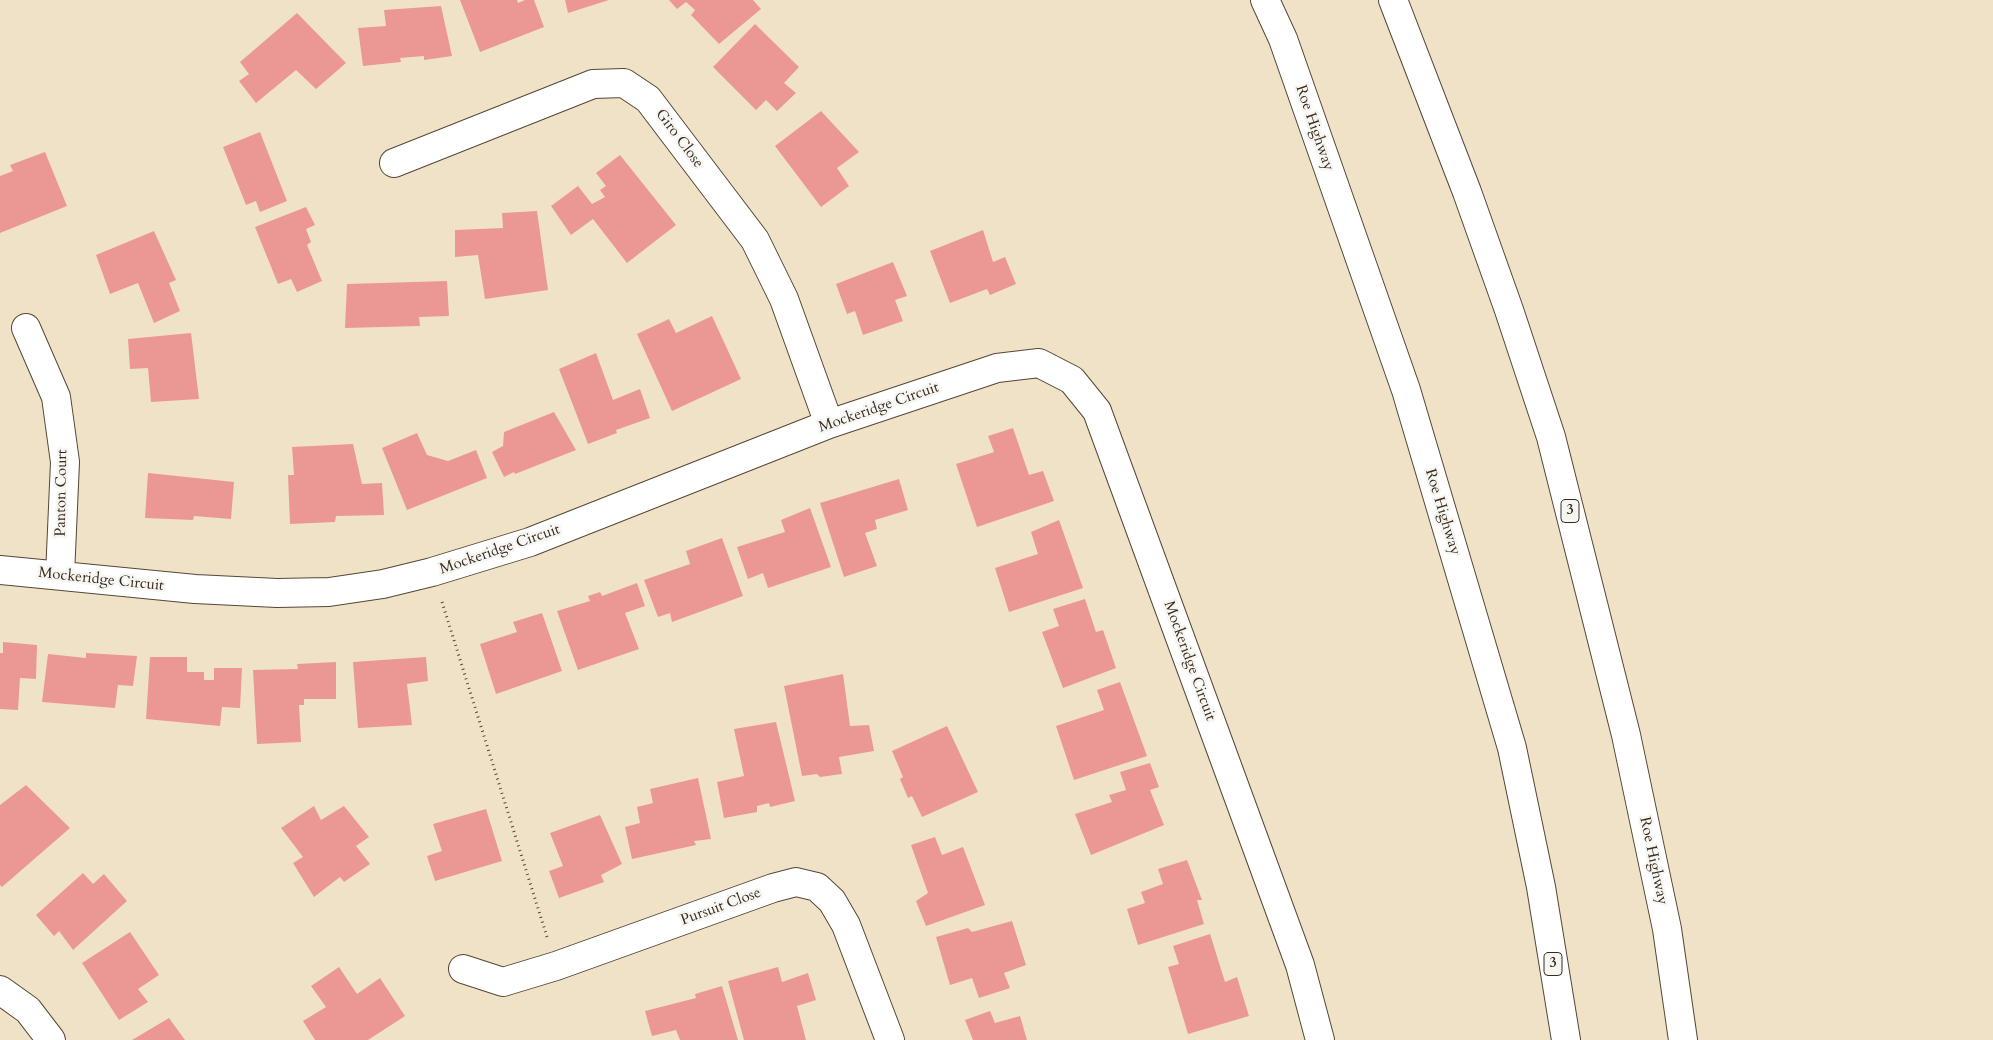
<!DOCTYPE html>
<style>
body{margin:0}
canvas{display:block;background:#f0e2c7}
</style>
<canvas width="1993" height="1040"></canvas>
<script>
const ctx = document.querySelector('canvas').getContext('2d');
ctx.lineJoin = 'round';
function paint(path, color) { ctx.fillStyle = color; ctx.fill(path, 'evenodd'); }
function trace(path, color, width, dash) { ctx.strokeStyle = color; ctx.lineWidth = width; ctx.lineCap = dash ? 'butt' : 'round'; ctx.setLineDash(dash || []); ctx.stroke(path); }
function label(font, color, halo, rows, align = 'center') {
  ctx.font = font + ' Cardo,serif'; ctx.lineWidth = 5; ctx.setLineDash([]); ctx.textBaseline = 'middle'; ctx.strokeStyle = halo; ctx.fillStyle = color; for (const [text, x, y, turn = 0] of rows) {
    ctx.save(); ctx.translate(x, y); ctx.rotate((+turn || 0) * Math.PI / 180); ctx.textAlign = isNaN(turn) ? turn : align; if (halo) ctx.strokeText(text, 0, 0); ctx.fillText(text, 0, 0); ctx.restore();
  }
}
paint(new Path2D(`
 M460 0H517L518 3 525 0H534L544 27 480 52Z
 M565 0H609L568 13Z
 M669 0H753L761 9 719 44 691 15 695 10 686 2 677 9Z
 M441 6 452 56 424 60V56L400 58 401 62 363 66 358 28 386 26 384 10Z
 M297 13 346 63 316 89 296 70 256 103 239 81 249 74 240 62Z
 M755 24 799 67 784 83 796 93 777 111 766 100 756 110 713 67Z
 M821 111 859 152 837 168 849 186 821 207 775 146Z
 M260 132 287 201 260 212 256 201 246 205 223 147Z
 M45 152 67 206 0 233V176L13 171 10 165Z
 M620 155 676 225 627 263 593 219 571 235 551 206 578 186 592 204 605 197 600 190 606 186 596 173Z
 M306 207 315 225 306 229 311 242 307 245 322 281 297 292 291 279 278 284 255 227Z
 M537 211 548 290 485 299 478 255 455 257V230L503 228 502 213Z
 M983 230 993 262 1005 257 1016 284 990 295 987 289 950 303 930 251Z
 M154 231 176 280 169 283 180 311 154 323 138 283 110 294 96 255Z
 M893 262 907 296 895 300 903 321 863 335 855 311 847 314 836 284Z
 M447 281 449 316 419 317 420 326 345 328 347 284Z
 M712 316 741 379 672 411 637 334 669 319 676 333Z
 M191 333 199 399 151 402 148 368 130 369 128 339Z
 M596 353 613 400 640 389 650 418 616 430 617 433 588 444 559 369Z
 M554 412 576 450 515 474 514 472 504 477 492 452 503 446 504 432Z
 M1013 428 1029 475 1043 471 1054 501 977 527 956 464 994 452 988 436Z
 M417 433 427 455 448 461 476 450 487 478 407 510 382 448Z
 M353 444 362 484 382 483 384 515 336 516 335 522 290 524 288 475H294L292 447Z
 M148 473 234 482 231 519 194 516 193 520 145 518Z
 M899 479 908 510 875 520 877 529 865 533 877 566 844 577 820 503Z
 M810 508 831 567 768 588 763 573 748 579 737 547 785 532 781 520Z
 M1059 520 1083 588 1009 612 995 568 1038 554 1031 532Z
 M722 538 743 596 672 622 670 613 658 617 644 580 690 564 686 551Z
 M637 583 645 606 625 613 639 649 578 670 557 611 590 601 588 596 600 592 602 596Z
 M1085 599 1096 632 1103 630 1116 668 1063 688 1042 632 1059 626 1053 609Z
 M542 613 562 671 496 694 480 644 517 632 513 622Z
 M3 642 37 645 36 679 20 678 18 710 0 709V653H3Z
 M86 653 137 656 133 686 118 685 115 708 42 702 48 654 86 658Z
 M150 657H187V672H204V680H214V668H242L240 708 222 707 220 726 146 719Z
 M426 657 428 681 407 684 412 725 358 728 353 662Z
 M336 662V699H304V705H299L301 742 257 744 253 670 298 669 297 664Z
 M843 674 850 726 869 725 874 751 839 757 842 774 820 777 817 774 802 776 784 686Z
 M1120 682 1147 756 1074 780 1056 726 1104 710 1097 690Z
 M776 722 795 801 770 807 769 803 757 806V812L724 818 717 782 744 776 734 729Z
 M947 726 978 792 922 817 912 796 908 798 900 779 903 777 892 751Z
 M1150 763 1159 787 1150 790 1164 825 1091 855 1075 814 1112 802 1109 795 1126 790 1120 772Z
 M698 778 711 839 694 841 696 845 632 859 625 827 640 823 637 807 653 803 650 789Z
 M26 785 70 828 2 887 0 885V805Z
 M314 806 321 820 344 806 369 837 356 846 370 864 344 882 340 877 314 897 293 863 303 857 281 828Z
 M486 809 502 861 435 881 427 856 442 851 433 824Z
 M600 815 622 864 601 875 604 882 559 898 549 871 563 866 550 833Z
 M935 837 942 855 963 847 985 905 926 926 916 901 928 893 911 845Z
 M1187 860 1202 900H1197L1204 924 1138 945 1127 909 1145 903 1141 892 1163 884 1158 869Z
 M83 873 93 884 104 874 127 901 73 950 59 931 54 936 36 915Z
 M1012 921 1026 965 1004 973 1010 988 979 998 972 978 950 985 936 937 968 928 972 932Z
 M130 932 159 975 138 989 148 1002 119 1020 82 963Z
 M1210 934 1225 982 1237 977 1249 1016 1188 1034 1168 967 1179 964 1173 946Z
 M339 967 357 994 380 978 405 1016 368 1040H315L303 1021 326 1007 311 986Z
 M778 967 782 982 808 973 816 1000 797 1006 806 1040H744L728 981Z
 M722 986 738 1040H680L676 1030 652 1036 645 1011 696 998 695 994Z
 M990 1011 995 1023 1020 1016 1027 1040H973L965 1020Z
 M169 1018 185 1040H132Z`), '#eb9895');
const minor = new Path2D(`
 M394 163 593 84 624 83 648 99 755 240 784 299 829 424
 M26 328 56 397 65 462 60 575
 M0 570 195 589 277 593 329 592 383 584 432 572 530 542 829 424 997 368 1039 363 1072 380 1097 411 1300 965 1320 1040
 M463 969 503 982 556 966 773 888 796 882 817 887 832 901 846 925 890 1040
 M0 990 28 1010 51 1040`);
const trunk = new Path2D(`
 M1265 0 1283 39 1406 390 1512 748 1541 887 1566 1040
 M1393 0 1467 192 1509 310 1551 437 1626 735 1667 929 1683 1040`);
trace(minor, '#564637', 30);
trace(trunk, '#564637', 30);
trace(new Path2D(`
 M442 602 547 937`), '#564637', 3, [1, 4]);
trace(minor, '#fff', 28);
trace(trunk, '#fff', 28);
for (const [x, y, w] of [
 [1570,511,18],
 [1553,964,18]
]) { const box = new Path2D(); box.roundRect(x - w / 2, y - 11.5, w, 23, 4); ctx.fillStyle = '#f6f6f2'; ctx.fill(box); trace(box, '#3b2a1e', 1); }
label('bold 14px', '#3b2a1e', null, [
 ["3",1570,511],
 ["3",1553,964]
]);
label('15px', '#3b2a1e', '#f6f6f2', [
 ["Roe Highway",1314,128,71],
 ["Giro Close",679,139,53],
 ["Mockeridge Circuit",879,408,-19],
 ["Panton Court",62,493,-89],
 ["Roe Highway",1442,512,73],
 ["Mockeridge Circuit",500,550,-19],
 ["Mockeridge Circuit",101,580,6],
 ["Mockeridge Circuit",1189,661,70],
 ["Roe Highway",1653,861,78],
 ["Pursuit Close",721,907,-20]
]);
</script>
